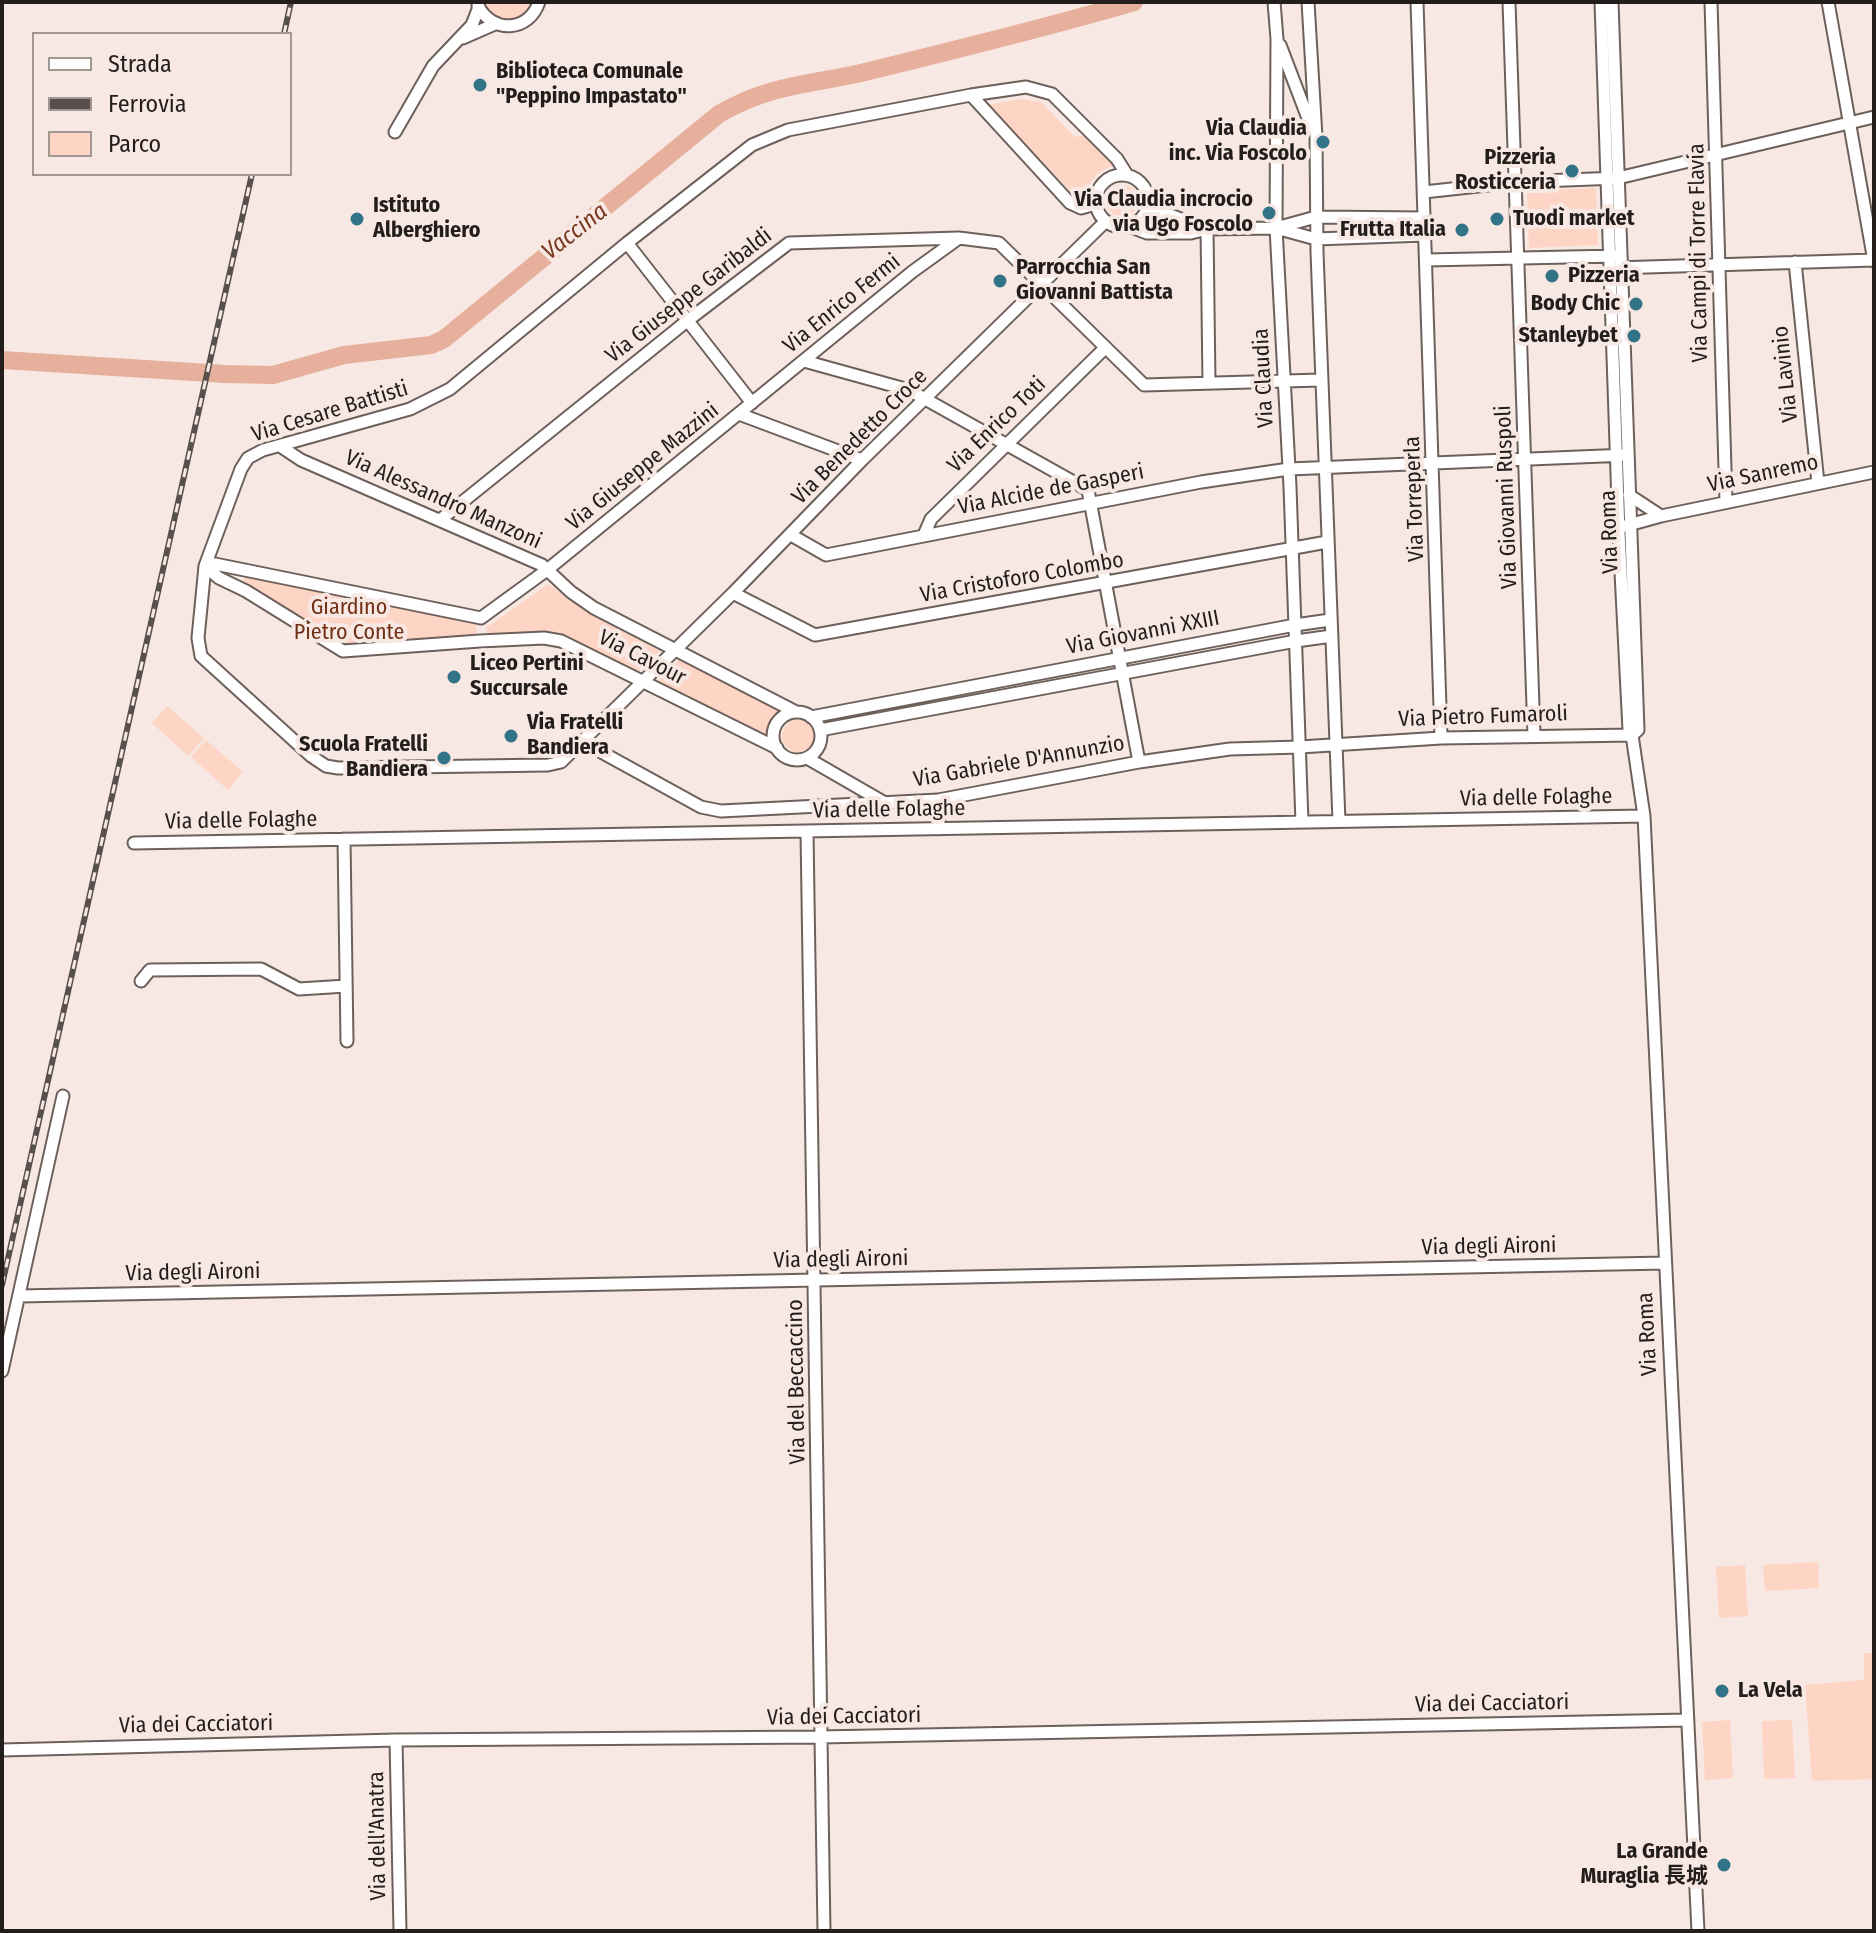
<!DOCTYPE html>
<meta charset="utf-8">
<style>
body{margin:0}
#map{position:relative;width:1876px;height:1933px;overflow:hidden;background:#f8e8e3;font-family:"Fira Sans Condensed",sans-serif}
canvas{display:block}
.frame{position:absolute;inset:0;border:4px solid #231e1c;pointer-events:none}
.legend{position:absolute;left:32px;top:32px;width:260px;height:144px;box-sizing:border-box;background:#f8e8e3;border:2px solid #a39793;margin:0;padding:10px 14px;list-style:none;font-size:24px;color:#231e1c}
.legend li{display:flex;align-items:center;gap:16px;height:40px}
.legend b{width:40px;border:2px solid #a39793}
</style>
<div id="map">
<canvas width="1876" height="1933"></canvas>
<div class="frame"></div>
<ul class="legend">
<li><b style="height:10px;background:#fff"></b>Strada</li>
<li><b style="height:10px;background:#58504d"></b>Ferrovia</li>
<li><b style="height:22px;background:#fed4c4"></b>Parco</li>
</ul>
</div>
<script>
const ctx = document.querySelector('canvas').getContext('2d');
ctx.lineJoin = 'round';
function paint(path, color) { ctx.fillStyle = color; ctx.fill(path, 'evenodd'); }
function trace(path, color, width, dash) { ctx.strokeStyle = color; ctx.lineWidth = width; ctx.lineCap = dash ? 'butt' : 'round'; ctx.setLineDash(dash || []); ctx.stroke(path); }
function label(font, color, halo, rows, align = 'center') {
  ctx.font = font + ' "Fira Sans Condensed","Noto Sans SC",sans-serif'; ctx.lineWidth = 8; ctx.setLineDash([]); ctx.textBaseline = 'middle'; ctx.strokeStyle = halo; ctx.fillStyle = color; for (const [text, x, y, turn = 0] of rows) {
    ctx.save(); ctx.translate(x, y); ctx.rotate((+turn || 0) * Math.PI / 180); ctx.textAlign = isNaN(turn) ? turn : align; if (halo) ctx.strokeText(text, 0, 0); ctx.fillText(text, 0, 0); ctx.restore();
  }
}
paint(new Path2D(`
 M483 2H533C522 26 494 27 483 2Z
 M1021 99 1041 102 1075 137 1087 135 1115 165C1085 176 1096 186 1078 199L988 105Z
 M1106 201a16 16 0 1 1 32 0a16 16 0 1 1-32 0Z
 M1596 188 1598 245 1529 248 1527 191Z
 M248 575 477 622 476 637 344 647 247 586 244 579Z
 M548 584 586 612 660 651 637 672 565 637 539 634 487 635 486 628Z
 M681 658 783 711C773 719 769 727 770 739L656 683Z
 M167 706 204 738 188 756 152 723Z
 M782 736a16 16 0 1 1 32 0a16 16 0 1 1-32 0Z
 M206 740 243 772 228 790 191 757Z
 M1818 1562 1819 1588 1765 1591 1763 1565Z
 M1745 1565 1748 1616 1719 1618 1716 1567Z
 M1864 1653H1874V1779L1812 1781 1805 1685 1864 1680Z
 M1730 1720 1733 1778 1705 1780 1702 1722Z
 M1792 1720 1795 1778 1764 1779 1762 1721Z`), '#fed4c4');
trace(new Path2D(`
 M2 360 225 374 273 375 344 355 431 345 444 339 719 114C770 84 810 85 865 72 955 50 1045 28 1134 2`), '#e6b09c', 18);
const minor = new Path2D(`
 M1274 2 1277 39 1276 228 1290 487 1302 822
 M1308 2 1316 137 1317 252 1339 821
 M1417 2 1441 738
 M1509 2 1534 735
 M1601 2 1619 533 1629 730 1632 735 1644 816 1698 1931
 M1612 2 1638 730 1632 735
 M1711 2 1726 502
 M1828 2 1874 261
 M478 6C493 34 529 32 539 2
 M463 38 495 24
 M1280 45 1311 126
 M971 95 788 130 752 145 627 243 450 389 410 409 263 450 248 458 241 469 205 566 198 638 201 656 311 756 326 766 338 768 548 765 561 762 733 593 862 460 1106 221
 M395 132 433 66 472 25 479 7
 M1096 201a26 26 0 1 1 52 0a26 26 0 1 1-52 0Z
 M1424 192 1515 182 1618 178 1874 117
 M1096 204 1081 208 1070 203 971 95 1026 87 1052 94 1117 159 1127 175
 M1148 204C1166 217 1186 218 1203 229
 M1129 226 1147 233H1191L1207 229 1276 228 1316 217 1425 218
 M1276 228 1316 239 1425 235
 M1207 229 1209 383
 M627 243 752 403
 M1426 260 1616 256
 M1795 262 1818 483
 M1615 268 1874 260
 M804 361 909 390 1088 490 1139 762
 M739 414 862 460
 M280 446 301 460 542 565 571 592 594 608 796 712
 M1629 495 1661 516
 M440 520 687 321 789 243 959 238 999 243 1144 385 1321 380
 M1625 526 1661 516 1874 472
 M791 535 826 555 1201 482 1289 469 1627 455
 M924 535 931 519 1105 348
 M205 566 219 578 246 591 343 651 480 641 544 638 561 641 777 748
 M205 566 215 564 481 618
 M733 593 815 635 1327 542
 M481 618 547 570 912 272 959 238
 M773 736a24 24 0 1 1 48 0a24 24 0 1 1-48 0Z
 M811 717 1295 625 1330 620
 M820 730 1296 641 1332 636
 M583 742 701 807 721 811 938 800 1139 762 1230 749 1300 747 1441 738 1632 735
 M807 758 885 803
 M938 800 939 829
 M807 832 824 1931
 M344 839 347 1041
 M134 843 1644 816
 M141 981 150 970 261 969 299 989 346 986
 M19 1296 1665 1263
 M2 1371 63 1096
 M396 1740 400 1931
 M2 1750 396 1740 820 1737 1687 1720`);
trace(minor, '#6d605b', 15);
trace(minor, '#fff', 11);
const rail = new Path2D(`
 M284 34 291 2
 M2 1285 252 174`);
trace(rail, '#58504d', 6);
trace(rail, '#f8e8e3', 3, [9]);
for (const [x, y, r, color] of [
 [480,85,8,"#337387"],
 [1323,142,8,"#337387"],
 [1572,171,8,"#337387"],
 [1269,213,8,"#337387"],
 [357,219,8,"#337387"],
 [1497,219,8,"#337387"],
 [1462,230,8,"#337387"],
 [1552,276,8,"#337387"],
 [1000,281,8,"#337387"],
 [1636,304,8,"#337387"],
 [1634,336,8,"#337387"],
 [454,677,8,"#337387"],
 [511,736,8,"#337387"],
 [444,758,8,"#337387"],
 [1722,1691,8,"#337387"],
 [1724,1865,8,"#337387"]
]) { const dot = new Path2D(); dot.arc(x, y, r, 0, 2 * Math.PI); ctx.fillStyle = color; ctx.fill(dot); trace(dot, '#f8e8e3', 3); }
label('bold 22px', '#231e1c', '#f8e8e3', [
 ["Biblioteca Comunale",496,72],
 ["\"Peppino Impastato\"",496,97],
 ["Via Claudia",1307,129,"right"],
 ["inc. Via Foscolo",1307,154,"right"],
 ["Pizzeria",1556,158,"right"],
 ["Rosticceria",1556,183,"right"],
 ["Via Claudia incrocio",1253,200,"right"],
 ["via Ugo Foscolo",1253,225,"right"],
 ["Istituto",373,206],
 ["Alberghiero",373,231],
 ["Tuodì market",1513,219],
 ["Frutta Italia",1446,230,"right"],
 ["Parrocchia San",1016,268],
 ["Giovanni Battista",1016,293],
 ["Pizzeria",1568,276],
 ["Body Chic",1620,304,"right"],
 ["Stanleybet",1618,336,"right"],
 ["Liceo Pertini",470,664],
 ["Succursale",470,689],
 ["Via Fratelli",527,723],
 ["Bandiera",527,748],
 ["Scuola Fratelli",428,745,"right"],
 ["Bandiera",428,770,"right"],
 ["La Vela",1738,1691],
 ["La Grande",1708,1852,"right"],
 ["Muraglia 長城",1708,1877,"right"]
], 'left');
label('22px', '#231e1c', '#f8e8e3', [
 ["Via Campi di Torre Flavia",1699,253,-91],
 ["Via Giuseppe Garibaldi",689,296,-38],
 ["Via Enrico Fermi",842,304,-39],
 ["Via Lavinio",1786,374,-96],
 ["Via Claudia",1264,378,-93],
 ["Via Cesare Battisti",330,412,-17],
 ["Via Enrico Toti",997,425,-44],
 ["Via Benedetto Croce",860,437,-45],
 ["Via Giuseppe Mazzini",643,467,-39],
 ["Via Sanremo",1763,474,-12],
 ["Via Alcide de Gasperi",1051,490,-11],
 ["Via Giovanni Ruspoli",1507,497,-92],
 ["Via Torreperla",1415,499,-92],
 ["Via Alessandro Manzoni",443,500,24],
 ["Via Roma",1610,532,-92],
 ["Via Cristoforo Colombo",1022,578,-10],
 ["Via Giovanni XXIII",1143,633,-11],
 ["Via Cavour",642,658,27],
 ["Via Pietro Fumaroli",1483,717,-2],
 ["Via Gabriele D'Annunzio",1019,762,-10],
 ["Via delle Folaghe",1536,798,-1],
 ["Via delle Folaghe",889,810,-1],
 ["Via delle Folaghe",241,821,-1],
 ["Via degli Aironi",1489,1247,-1],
 ["Via degli Aironi",841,1260,-1],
 ["Via degli Aironi",193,1273,-1],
 ["Via Roma",1648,1334,-93],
 ["Via del Beccaccino",797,1382,-91],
 ["Via dei Cacciatori",1492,1704,-1],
 ["Via dei Cacciatori",844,1717,-1],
 ["Via dei Cacciatori",196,1725,-1],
 ["Via dell'Anatra",378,1836,-91]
]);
label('22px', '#703016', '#f8e8e3', [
 ["Giardino",349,608],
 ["Pietro Conte",349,633]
]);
label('italic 24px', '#79381f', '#f8e8e3', [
 ["Vaccina",575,232,-38]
]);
</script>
